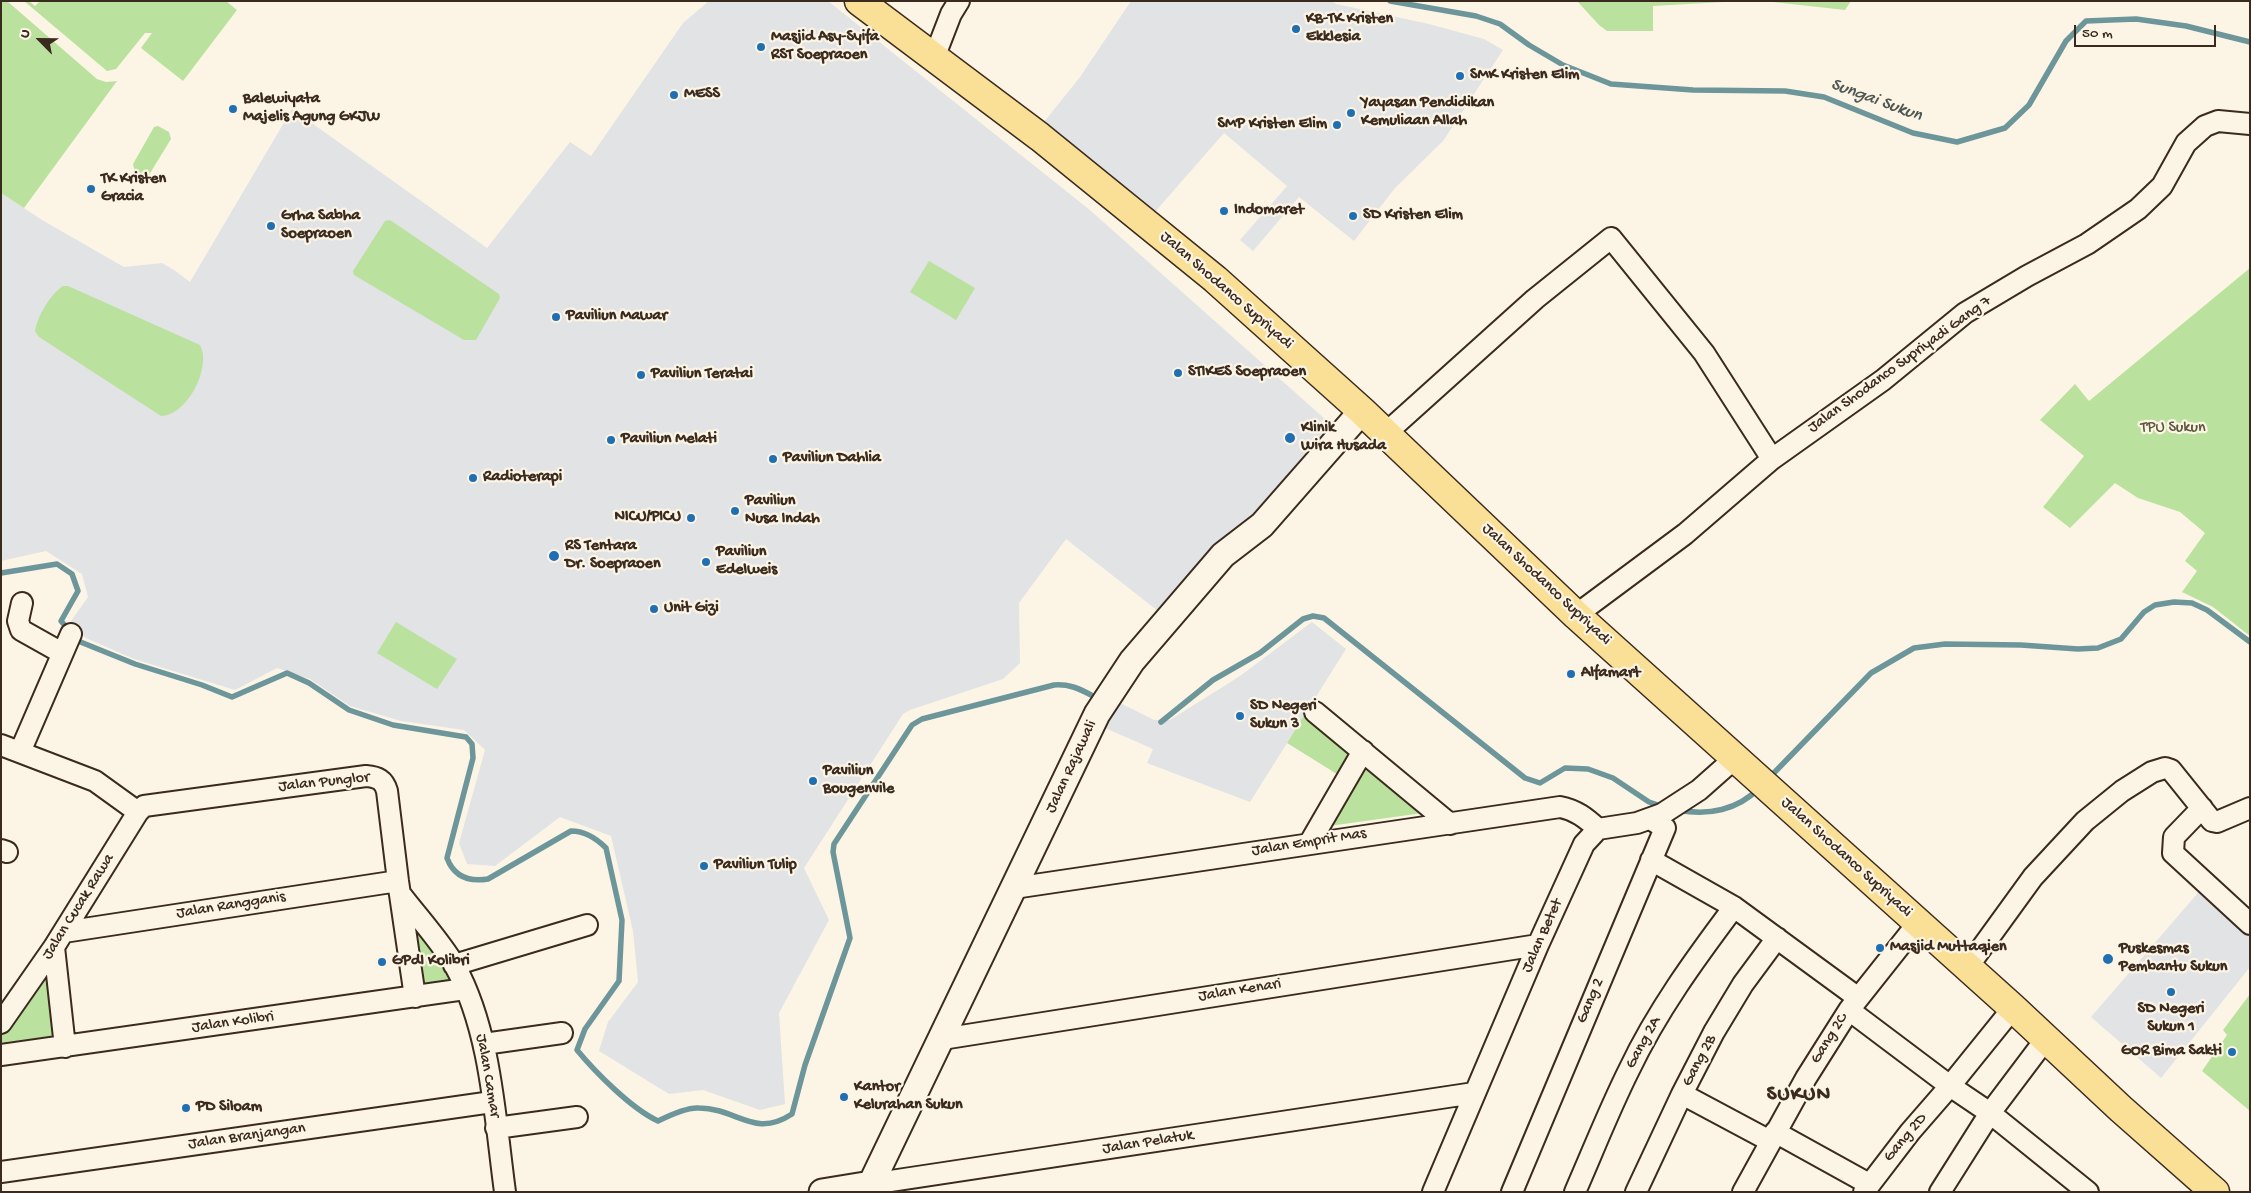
<!DOCTYPE html>
<style>
body{margin:0}
#map{position:relative;width:2251px;height:1193px;overflow:hidden;background:#fcf5e5;font-family:"Gochi Hand",sans-serif}
canvas{display:block}
.frame{position:absolute;inset:0;border:2px solid #3b2a1e;pointer-events:none}
.north{position:absolute;left:15px;top:15px;width:50px;height:50px;-webkit-text-stroke:4px #fcf5e5;paint-order:stroke;rotate:293deg;font-size:14px;font-weight:700;line-height:20px;text-align:center;color:#3b2a1e}
.north::after{content:'';display:block;margin:auto;width:18px;height:22px;background:#3b2a1e;clip-path:polygon(50% 0,100% 100%,50% 72%,0 100%)}
.scale{position:absolute;left:2074px;top:25px;width:142px;height:22px;box-sizing:border-box;border:2px solid #3b2a1e;border-top:0;padding-left:6px;font-size:15px;line-height:18px;white-space:nowrap;color:#3b2a1e;-webkit-text-stroke:4px #fcf5e5;paint-order:stroke}
</style>
<div id="map">
<canvas width="2251" height="1193"></canvas>
<div class="frame"></div>
<div class="north">U</div>
<div class="scale">50 m</div>
</div>
<script>
const ctx = document.querySelector('canvas').getContext('2d');
ctx.lineJoin = 'round';
function paint(path, color) { ctx.fillStyle = color; ctx.fill(path, 'evenodd'); }
function trace(path, color, width, dash) { ctx.strokeStyle = color; ctx.lineWidth = width; ctx.lineCap = dash ? 'butt' : 'round'; ctx.setLineDash(dash || []); ctx.stroke(path); }
function label(font, color, halo, rows, align = 'center') {
  ctx.font = font + ' "Gochi Hand",sans-serif'; ctx.lineWidth = 4.5; ctx.setLineDash([]); ctx.textBaseline = 'middle'; ctx.strokeStyle = halo; ctx.fillStyle = color; for (const [text, x, y, turn = 0] of rows) {
    ctx.save(); ctx.translate(x, y); ctx.rotate((+turn || 0) * Math.PI / 180); ctx.textAlign = isNaN(turn) ? turn : align; if (halo) ctx.strokeText(text, 0, 0); ctx.fillText(text, 0, 0); ctx.restore();
  }
}
paint(new Path2D(`
 M709 1H828L1091 211 1334 427 1254 521 1225 543 1158 611 1066 539 1019 603 1020 663 1003 679 910 710 903 714 804 868 829 920 779 1013 785 1104 760 1110 703 1090 669 1094 599 1051 608 1022 638 982 633 931 611 836 560 817 495 866 467 864 459 843 485 750 464 730 401 721 350 706 310 679 277 668 235 690 134 659 86 638 69 624 88 597 82 574 46 551 1 561V193L42 220 124 267 162 263 174 270 190 282 292 109 487 248 570 142 591 156 683 23Z
 M1131 1H1332L1336 4 1429 24 1484 39 1503 50 1443 141 1395 188 1354 241 1299 197 1253 251 1240 240 1287 186 1224 133 1154 213 1044 122 1080 77Z
 M1312 622 1346 649 1250 802 1147 763 1153 749 1105 728 1118 702 1154 720H1170L1240 676Z
 M2203 887 2250 927V967L2161 1078 2091 1017Z`), '#e1e3e5');
paint(new Path2D(`
 M1 1H7L97 79 106 82 117 81 24 208 1 193Z
 M24 1H29L35 6 40 1H226L237 10 183 81 141 48 152 33H145L116 69 107 71Z
 M1577 1H1741L1653 6V31H1607L1599 25Z
 M1764 1H1851L1845 10Z
 M158 126 169 132 171 139 149 175 143 176 135 172 133 164 154 127Z
 M390 220 499 294 500 298 476 340H464L354 275 353 271 385 221Z
 M929 261 975 288 956 320 910 292Z
 M2250 268V636L2213 607 2182 592 2197 571 2185 561 2205 533 2180 512 2138 498 2115 483 2070 528 2043 507 2084 456 2040 420 2075 384 2089 401Z
 M63 286H68L200 345C212 367 187 416 161 416L39 337 35 331C38 315 50 295 63 286Z
 M396 622 457 659 437 689 377 653Z
 M1306 712 1351 754 1340 776 1287 743Z
 M1367 764 1423 813 1329 826 1363 766Z
 M414 930H416L453 981 422 988Z
 M44 975 50 978 57 1038 1 1048V1036Z
 M2250 994V1111L2202 1071 2227 1035 2223 1030Z`), '#bae29e');
trace(new Path2D(`
 M1390 1 1476 16 1500 24 1529 45 1563 65 1611 84 1693 90 1785 91 1824 97 1913 133 1957 142 2005 128 2029 105 2066 41 2086 21 2136 19 2186 26 2250 42
 M1 573 57 564 72 574 78 591 61 621 78 641 135 664 202 685 232 697 287 673 309 683 349 710 393 725 466 737 472 744 473 758 447 858C454 877 469 882 488 879L571 831C585 831 596 838 606 848L622 920 619 981 585 1029 577 1050C596 1073 632 1109 658 1121 670 1115 687 1107 699 1108 737 1108 754 1139 792 1114L805 1065 850 938 833 852 834 844 912 725 922 719 1054 685C1069 684 1078 688 1091 695
 M1161 722 1213 680 1260 653 1303 619 1313 616 1324 618 1525 778 1540 783 1565 768 1588 769 1613 778 1649 802 1664 807
 M1769 778 1871 673 1914 648 1945 644 2021 645 2078 649 2098 648 2121 639 2144 612 2155 605 2174 602 2192 603 2207 610 2250 642
 M1678 810C1708 816 1738 810 1759 788`), '#6d969b', 5.5);
const minor = new Path2D(`
 M934 58 951 14 959 1
 M1386 433 1535 299 1611 238 1704 353 1772 459
 M22 603 18 621 21 630 62 653
 M1576 615 1685 534 1772 459 1883 380 1965 313 2027 276 2087 244 2138 209 2162 186 2186 143 2205 126 2218 121 2250 124
 M1315 712 1450 824
 M1 745 95 781 138 812
 M20 752 71 634
 M2202 808 2174 837 2173 853 2250 924
 M1309 844 1363 751
 M1 850 7 852
 M1651 860 1734 907 1857 997
 M1014 888 1560 807C1576 810 1586 818 1598 829
 M402 896C419 918 441 942 455 966 491 1031 495 1119 505 1192
 M64 932 398 881
 M54 947 65 1047
 M454 965 587 925
 M1967 968 2033 877 2085 821 2122 791 2152 772 2165 768 2171 770 2212 821 2217 822 2250 808
 M1849 1010 1950 1086 1990 1113 2088 1192
 M1 1023 54 947 138 812 144 806 366 776C378 777 384 780 387 791L398 881 415 997
 M942 1039 1538 945
 M484 1044 562 1033
 M1 1055 465 989
 M1682 1094 1770 1141
 M496 1128 577 1117
 M1775 1132 1869 1184
 M1 1172 492 1102
 M871 1184 1474 1093
 M1433 1192 1538 945 1584 844 1598 829 1637 823 1662 814 1699 790 1734 759
 M1512 1192 1665 828 1650 819
 M1575 1192C1593 1151 1609 1110 1629 1070 1657 1011 1695 959 1734 907
 M1636 1192 1682 1094 1714 1032 1743 984 1777 938
 M1743 1192 1806 1078 1849 1010 1918 923
 M1864 1192 1910 1132 1950 1086 2013 1008
 M1940 1192 1990 1113 2045 1040`);
const tertiary = new Path2D(`
 M822 1192 871 1184 1097 714 1132 661 1223 555 1262 525 1362 411`);
const primary = new Path2D(`
 M859 1 1040 137 1215 279 1362 411 1576 615 2013 1008 2121 1109 2215 1192`);
trace(minor, '#3b2a1e', 24);
trace(tertiary, '#3b2a1e', 29);
trace(primary, '#3b2a1e', 31);
trace(minor, '#fcf5e5', 20);
trace(tertiary, '#fcf5e5', 25);
trace(primary, '#fadf96', 28);
for (const [x, y, r, color] of [
 [1296,29,5,"#1f6fb2"],
 [761,47,5,"#1f6fb2"],
 [1460,76,5,"#1f6fb2"],
 [674,95,5,"#1f6fb2"],
 [233,109,5,"#1f6fb2"],
 [1351,113,5,"#1f6fb2"],
 [1337,125,5,"#1f6fb2"],
 [91,189,5,"#1f6fb2"],
 [1224,211,5,"#1f6fb2"],
 [1353,216,5,"#1f6fb2"],
 [271,226,5,"#1f6fb2"],
 [556,317,5,"#1f6fb2"],
 [1178,373,5,"#1f6fb2"],
 [641,375,5,"#1f6fb2"],
 [1290,438,6,"#1f6fb2"],
 [611,440,5,"#1f6fb2"],
 [773,459,5,"#1f6fb2"],
 [473,478,5,"#1f6fb2"],
 [735,511,5,"#1f6fb2"],
 [691,518,5,"#1f6fb2"],
 [554,556,6,"#1f6fb2"],
 [706,562,5,"#1f6fb2"],
 [654,609,5,"#1f6fb2"],
 [1571,674,5,"#1f6fb2"],
 [1240,716,5,"#1f6fb2"],
 [813,781,5,"#1f6fb2"],
 [704,866,5,"#1f6fb2"],
 [1880,948,5,"#1f6fb2"],
 [2108,959,6,"#1f6fb2"],
 [382,962,5,"#1f6fb2"],
 [2171,992,5,"#1f6fb2"],
 [2232,1052,5,"#1f6fb2"],
 [844,1097,5,"#1f6fb2"],
 [186,1108,5,"#1f6fb2"]
]) { const dot = new Path2D(); dot.arc(x, y, r, 0, 2 * Math.PI); ctx.fillStyle = color; ctx.fill(dot); trace(dot, '#fcf5e5', 2); }
label('bold 16px', '#3b2a1e', '#fcf5e5', [
 ["KB-TK Kristen",1306,20],
 ["Ekklesia",1306,38],
 ["Masjid Asy-Syifa",771,38],
 ["RST Soepraoen",771,56],
 ["SMK Kristen Elim",1470,76],
 ["MESS",684,95],
 ["Balewiyata",243,100],
 ["Majelis Agung GKJW",243,118],
 ["Yayasan Pendidikan",1361,104],
 ["Kemuliaan Allah",1361,122],
 ["SMP Kristen Elim",1327,125,"right"],
 ["TK Kristen",101,180],
 ["Gracia",101,198],
 ["Indomaret",1234,211],
 ["SD Kristen Elim",1363,216],
 ["Grha Sabha",281,217],
 ["Soepraoen",281,235],
 ["Paviliun Mawar",566,317],
 ["STIKES Soepraoen",1188,373],
 ["Paviliun Teratai",651,375],
 ["Klinik",1301,429],
 ["Wira Husada",1301,447],
 ["Paviliun Melati",621,440],
 ["Paviliun Dahlia",783,459],
 ["Radioterapi",483,478],
 ["Paviliun",745,502],
 ["Nusa Indah",745,520],
 ["NICU/PICU",681,518,"right"],
 ["RS Tentara",565,547],
 ["Dr. Soepraoen",565,565],
 ["Paviliun",716,553],
 ["Edelweis",716,571],
 ["Unit Gizi",664,609],
 ["Alfamart",1581,674],
 ["SD Negeri",1250,707],
 ["Sukun 3",1250,725],
 ["Paviliun",823,772],
 ["Bougenvile",823,790],
 ["Paviliun Tulip",714,866],
 ["Masjid Muttaqien",1890,948],
 ["Puskesmas",2119,950],
 ["Pembantu Sukun",2119,968],
 ["GPdI Kolibri",392,962],
 ["SD Negeri",2171,1010,"center"],
 ["Sukun 1",2171,1028,"center"],
 ["GOR Bima Sakti",2222,1052,"right"],
 ["Kantor",854,1088],
 ["Kelurahan Sukun",854,1106],
 ["PD Siloam",196,1108]
], 'left');
label('16px', '#3b2a1e', '#fcf5e5', [
 ["Jalan Shodanco Supriyadi",1226,291,41],
 ["Jalan Shodanco Supriyadi Gang 7",1900,365,-36],
 ["Jalan Shodanco Supriyadi",1546,585,43],
 ["Jalan Rajawali",1072,767,-65],
 ["Jalan Punglor",324,783,-6],
 ["Jalan Emprit Mas",1309,843,-9],
 ["Jalan Shodanco Supriyadi",1846,858,42],
 ["Jalan Rangganis",231,906,-9],
 ["Jalan Cucak Rawa",79,907,-58],
 ["Jalan Betet",1543,936,-66],
 ["Jalan Kenari",1240,991,-9],
 ["Gang 2",1591,1001,-67],
 ["Jalan Kolibri",233,1023,-8],
 ["Gang 2C",1830,1039,-58],
 ["Gang 2A",1644,1043,-61],
 ["Gang 2B",1700,1061,-62],
 ["Jalan Camar",487,1076,80],
 ["Jalan Branjangan",247,1137,-8],
 ["Gang 2D",1906,1138,-50],
 ["Jalan Pelatuk",1148,1143,-9]
]);
label('16px', '#5b583e', '#fcf5e5', [
 ["TPU Sukun",2173,429]
]);
label('italic 18px', '#505752', '#fcf5e5', [
 ["Sungai Sukun",1876,101,20]
]);
ctx.letterSpacing = '1px';
label('bold 21px', '#3b2a1e', '#fcf5e5', [
 ["SUKUN",1799,1096]
]);
ctx.letterSpacing = '0px';
</script>
